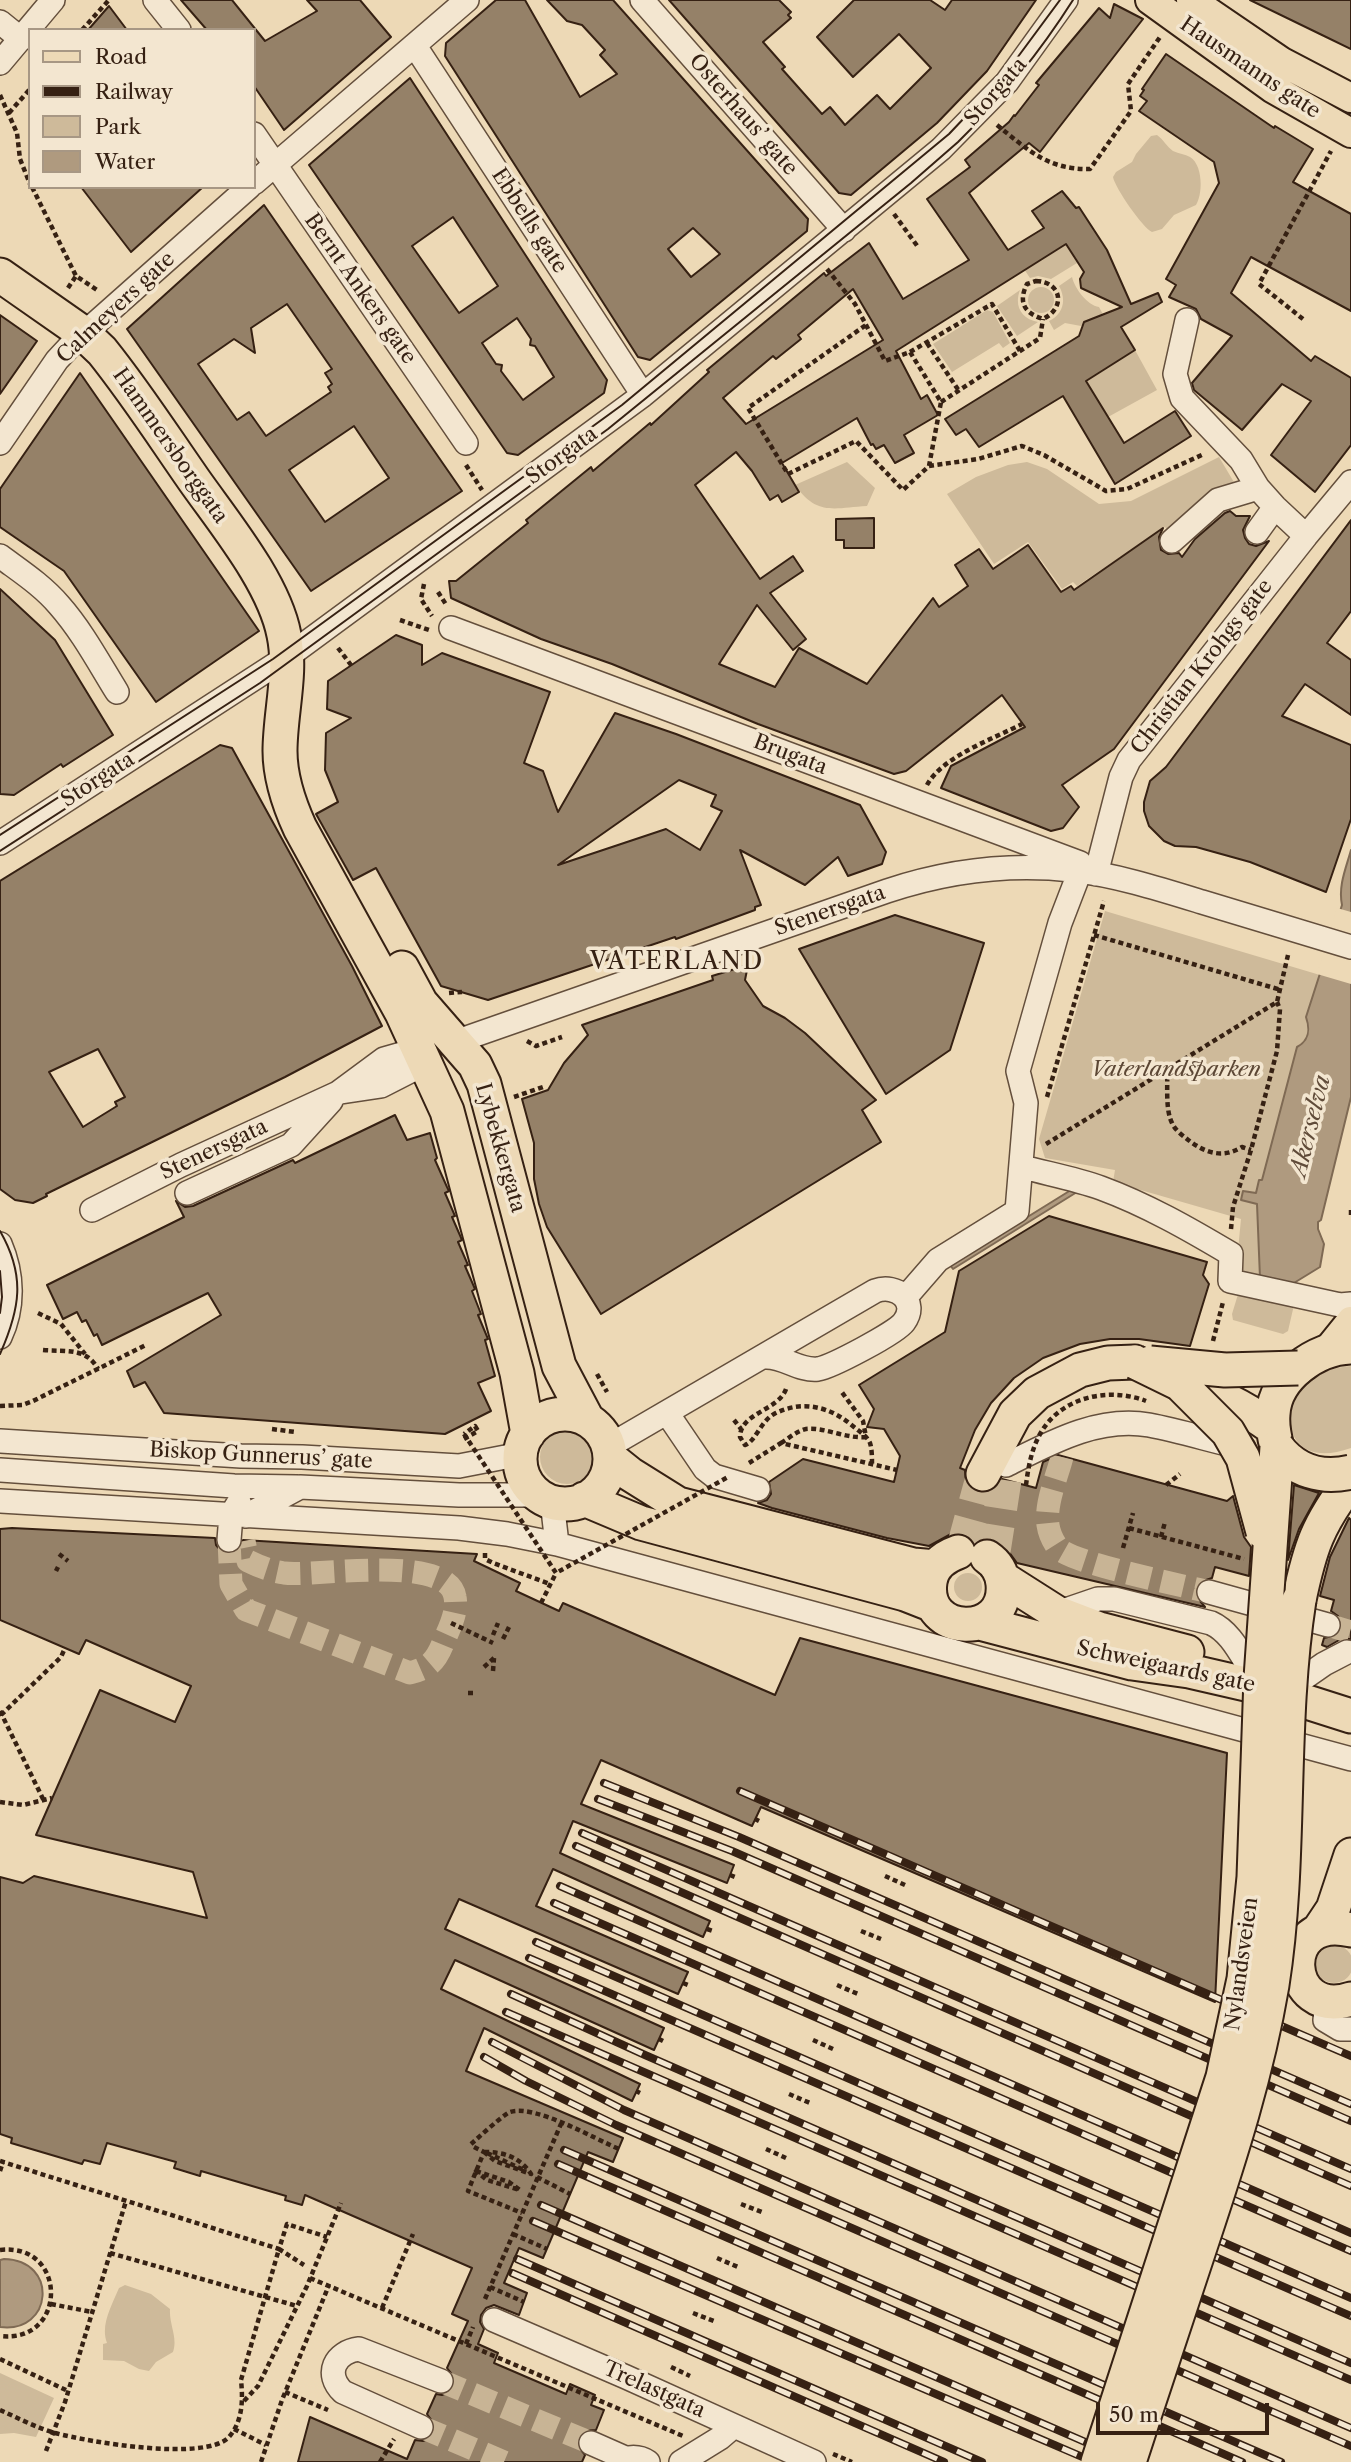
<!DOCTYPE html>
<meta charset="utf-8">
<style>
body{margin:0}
#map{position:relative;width:1351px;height:2462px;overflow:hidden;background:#edd9b6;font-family:"Libre Caslon Text",serif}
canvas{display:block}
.legend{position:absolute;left:28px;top:28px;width:228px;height:161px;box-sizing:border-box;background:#f3e6d0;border:2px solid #a79784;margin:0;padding:9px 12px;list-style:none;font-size:21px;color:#362113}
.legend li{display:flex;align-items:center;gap:14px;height:35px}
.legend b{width:35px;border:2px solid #a79784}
.scale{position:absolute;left:1096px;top:2403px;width:173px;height:32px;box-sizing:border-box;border:4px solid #362113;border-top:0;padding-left:9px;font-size:21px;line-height:24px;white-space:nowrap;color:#362113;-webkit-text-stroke:5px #f3e6d0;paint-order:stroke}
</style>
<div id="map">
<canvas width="1351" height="2462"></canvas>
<ul class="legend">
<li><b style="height:9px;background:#edd9b6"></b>Road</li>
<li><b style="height:9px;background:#362113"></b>Railway</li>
<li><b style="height:19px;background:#ceba9a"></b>Park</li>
<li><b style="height:19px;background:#af9a7f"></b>Water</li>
</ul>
<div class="scale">50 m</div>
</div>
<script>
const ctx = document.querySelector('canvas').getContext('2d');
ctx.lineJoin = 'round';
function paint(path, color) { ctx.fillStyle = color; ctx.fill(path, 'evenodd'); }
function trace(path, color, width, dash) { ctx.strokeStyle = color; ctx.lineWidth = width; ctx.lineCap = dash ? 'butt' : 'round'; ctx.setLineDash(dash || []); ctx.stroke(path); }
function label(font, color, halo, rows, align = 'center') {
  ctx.font = font + ' "Libre Caslon Text",serif'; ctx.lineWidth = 7; ctx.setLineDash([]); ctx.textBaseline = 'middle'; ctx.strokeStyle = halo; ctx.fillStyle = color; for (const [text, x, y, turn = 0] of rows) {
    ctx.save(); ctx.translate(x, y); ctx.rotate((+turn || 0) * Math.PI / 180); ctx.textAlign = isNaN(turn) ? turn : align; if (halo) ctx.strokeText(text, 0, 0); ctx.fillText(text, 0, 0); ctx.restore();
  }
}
paint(new Path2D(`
 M1157 135C1164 140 1167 147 1173 151 1179 154 1185 154 1190 157 1203 165 1203 193 1196 205L1174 215 1162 229 1152 232C1143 228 1115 188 1113 177L1116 172 1132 162 1136 154 1151 136Z
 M1066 244 1077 263 1051 279 1038 276 1030 278 1024 269Z
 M1072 277C1075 289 1087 305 1099 307L1106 320H1090L1081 326 1065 323 1054 330 1049 321C1063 314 1067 300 1059 286Z
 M1028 300a13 13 0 1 1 26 0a13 13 0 1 1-26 0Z
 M1020 290C1014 306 1021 319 1038 322L1017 336 997 306Z
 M987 310 993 312 1010 343 1003 348 999 343 952 372 933 344Z
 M1135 350 1157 390 1108 417 1085 381Z
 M1219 457 1238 489 1170 533 1165 527 1077 586 1073 582 1062 589 1028 542 994 564 947 494 976 477 1008 465 1027 462 1047 469 1099 504 1131 501Z
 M847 462 875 488 867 506C833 508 817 516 795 485Z
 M1105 911 1320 975 1306 1017 1308 1034 1304 1042 1297 1047 1262 1180H1259L1256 1193 1243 1191 1257 1204 1260 1278 1236 1271 1241 1219 1113 1182 1115 1170 1045 1158 1039 1139Z
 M1239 1291 1294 1305 1288 1331 1283 1334 1233 1320 1232 1314Z
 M1351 1366V1448C1268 1478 1273 1370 1351 1366Z
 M540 1457a27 27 0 1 1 54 0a27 27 0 1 1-54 0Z
 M954 1587a14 14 0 1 1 28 0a14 14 0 1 1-28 0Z
 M1315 1964a19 19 0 1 1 38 0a19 19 0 1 1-38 0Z
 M125 2285 151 2294 170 2309C169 2325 178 2337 173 2352L156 2362 149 2371 139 2369 124 2361 103 2360V2344L107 2343C100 2325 112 2305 119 2288Z
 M0 2373 54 2398 36 2437 14 2433 0 2434Z`), '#ceba9a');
const water = new Path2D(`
 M1351 850V1097L1321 1220 1318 1222V1229L1324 1244 1320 1267 1289 1286 1260 1278 1257 1204 1241 1200 1243 1191 1256 1193 1259 1180H1262L1297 1047C1310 1040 1310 1029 1306 1017L1342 905C1338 886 1346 868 1351 850Z
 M1071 1190 1077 1192 953 1269 950 1265Z
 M4 2259C59 2260 53 2334 0 2327V2260Z`);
paint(water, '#af9a7f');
trace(water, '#7f6a54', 2);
paint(new Path2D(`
 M1337 908 1351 912V984L1317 974Z`), '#edd9b6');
const building = new Path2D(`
 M181 0H232L265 41 317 11 307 0H360L391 37 284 130 254 86V30H207Z
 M496 0H525L580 97 617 74 600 55 605 50 582 25 567 21 547 0H613L808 219 807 231 650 360 638 357 445 56 446 43ZM693 228 720 254 691 277 668 249Z
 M669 0H779L791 12 788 15 791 18 763 42 785 67 782 69 822 114 830 107 845 125 877 95 890 109 931 68 899 34 853 77 817 37 854 0H930L945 10 952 0H1036L987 71 937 123 851 195 839 193Z
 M1250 0H1351V49L1322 35Z
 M1114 4 1143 19 1040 152 1029 143 969 193 1008 250 1044 228 1032 211 1062 191 1076 208 1079 207 1107 250 1131 304 1158 293 1162 302 1121 327 1135 350 1086 381 1124 443 1175 411 1191 436 1115 484 1063 396 979 447 966 429 956 435 945 419 1079 336 1084 322 1122 307 1081 288 1080 279 1084 272 1066 244 896 351 921 399 927 395 938 415 904 435 914 453 895 463 884 445 876 449 873 444 871 445 857 418 782 463 799 492 782 502 778 495 770 500 752 471 736 452 695 485 760 579 793 556 803 571 770 593 806 639 793 650 757 605 719 664 775 687 799 648 867 684 933 598 939 607 968 586 955 565 979 549 993 569 1028 545 1061 592 1071 586 1074 590 1163 528 1159 537 1161 550 1168 554 1179 553 1182 557 1195 539 1225 513 1230 511 1236 516H1250L1243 530 1245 538 1249 544 1256 546 1269 541 1114 749 1062 785 1079 807 1063 828 1051 831 941 788 951 766 1025 727 1002 695 906 771 894 774 758 724 612 664 541 639 451 598 449 581H456L528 523 526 520 591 467 593 471 650 423 651 425 709 372 707 370 824 273 826 276 869 243 903 299 969 260 927 199 970 167 965 160 1009 122 1014 115 1015 116 1039 85 1036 83 1099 8 1110 18ZM853 289 883 340 746 424 723 398 773 356 776 359 801 339 798 335Z
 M109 6 127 30H88Z
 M1166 54 1274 128 1275 126 1313 149 1293 182 1351 214V311L1251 257 1231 293 1311 361 1315 356 1351 378V445L1315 492 1271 455 1311 401 1282 384 1242 430 1194 390 1192 383 1232 336 1201 319 1196 309 1169 297 1176 285 1166 279 1219 183 1214 162 1139 111 1147 101 1140 96 1144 90 1142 89Z
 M410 78 607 380 604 393 518 455 507 453 309 165ZM453 217 498 286 459 313 412 246ZM517 318 531 339 530 345 535 346 554 377 523 400 501 371 502 365 496 364 482 343Z
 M81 187H203L131 252Z
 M264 205 462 491 311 591 127 329ZM287 304 332 369 325 373 332 384 328 387 331 392 266 436 249 412 237 420 198 364 234 339 255 353 251 328ZM354 426 389 478 325 522 289 470Z
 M0 315 37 341 0 394Z
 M80 373 259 631 156 702 64 571 0 527V489Z
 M874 518V548H844V540H836V519Z
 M1351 520V611L1327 643 1351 660V715L1305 684 1282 716 1351 745V819L1326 892 1250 862 1196 847 1175 846 1164 841 1149 826 1144 811V802L1150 781 1166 767Z
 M0 589 55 640 113 735 63 767 61 764 14 795 0 794Z
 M396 635 422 645V665L442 653 550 692 524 763 543 771 558 812 615 713 676 734 860 805 886 852 882 864 848 876 838 857 805 885 740 850 761 905 755 907V910L676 939 675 937 488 1000 441 986 376 868 353 880 316 814 338 802 325 770 326 733 351 718 327 709 328 681ZM679 780 716 795 711 806 722 811 700 850 666 829 558 865Z
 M220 745 232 748 352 966 382 1026 285 1077 46 1194 47 1196 33 1203 15 1200 0 1189V881ZM98 1049 125 1097 115 1102 117 1106 83 1127 49 1072Z
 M895 915 984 943 950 1050 886 1094 799 949Z
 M748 965 745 980 763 1006 785 1018 805 1033 876 1100 862 1110 881 1142 601 1314 547 1227 539 1204 534 1179V1143L522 1099 548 1090 564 1063 588 1035 582 1025 713 980 712 976Z
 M395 1115 407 1140 430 1133 437 1158 435 1160 447 1187 449 1191 445 1193 455 1216 452 1217 462 1240 458 1242 468 1265 465 1266 475 1289 472 1291 481 1314 478 1315 488 1339 485 1340 495 1376 478 1383 491 1411 445 1434 164 1413 145 1382 134 1387 127 1371 221 1315 208 1293 102 1345 97 1334 94 1336 86 1320 82 1322 77 1312 63 1319 47 1285 184 1217 176 1201 185 1207 193 1206 293 1160 295 1163Z
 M1049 1216 1207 1262 1203 1275 1209 1284 1190 1346 1139 1339H1110L1080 1344 1043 1358 1014 1378 991 1403 975 1430 960 1468 965 1470 966 1484 975 1491 984 1493 993 1491 1002 1479 1036 1488 1043 1462 1058 1455 1227 1501 1233 1496 1244 1537 1251 1547 1249 1576 1215 1567 1212 1578 1200 1582 1195 1589 1196 1596 1205 1607 1017 1563 1006 1548 990 1538 980 1539 975 1543 969 1536 961 1533 951 1534 929 1546 887 1538 772 1508 758 1503 767 1500 771 1494 769 1482 803 1459 894 1482 900 1456 884 1429 867 1427 874 1409 859 1385 945 1332 959 1271Z
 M1294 1485 1319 1493 1299 1529 1288 1560Z
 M1349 1518 1351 1520V1639H1341L1327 1647 1322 1645 1324 1638 1337 1635 1341 1629 1342 1622 1338 1616 1331 1611 1334 1600 1320 1596 1330 1557Z
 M12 1528 215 1538 216 1545 221 1551 229 1554 240 1548 243 1540 477 1554 474 1561 520 1583 516 1591 559 1611 563 1603 775 1695 800 1638 1227 1753 1215 2002 761 1807 752 1826 601 1760 581 1804 734 1865 727 1883 573 1821 560 1853 710 1921 703 1937 553 1869 536 1906 688 1972 678 1994 459 1899 445 1929 664 2028 654 2050 455 1960 441 1989 640 2084 632 2101 484 2028 466 2071 623 2138 613 2162 588 2152 543 2258 519 2248 504 2283 527 2293 519 2315 494 2305 486 2308 481 2315 480 2322 484 2329 478 2344 498 2353 494 2363 566 2394 570 2384 595 2395 591 2405 604 2410 596 2430 583 2431 579 2437 577 2445 585 2455 582 2462H298L310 2417 407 2459 415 2440 423 2441 430 2438 434 2432 435 2425 427 2414 436 2394 442 2395 449 2392 454 2385 455 2378 447 2368 468 2321 452 2314 472 2268 305 2195 302 2205 285 2200 286 2196 201 2171 200 2176 174 2168 176 2162 107 2143 100 2164 84 2160 82 2164 11 2143 12 2138 0 2134V1877L23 1883 34 1876 207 1918 193 1872 36 1835 100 1690 175 1722 191 1686 86 1640 79 1654 0 1620V1529Z`);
paint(building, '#958168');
trace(building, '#362113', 2);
trace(new Path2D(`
 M1062 1457C1057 1477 1045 1503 1048 1525 1049 1532 1054 1544 1059 1549 1076 1564 1181 1585 1209 1592
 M229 1540 231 1584 246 1610 410 1673C429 1668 436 1661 443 1643 449 1629 458 1612 455 1597 448 1553 317 1577 284 1573 271 1571 260 1567 248 1561L244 1541
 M1328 1625 1351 1632
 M441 2381 591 2443
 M421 2427 504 2462`), '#c8b495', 23, [23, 11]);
trace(new Path2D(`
 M962 1551 983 1474
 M993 1558 1005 1480`), '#c8b495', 33, [33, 17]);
const minor = new Path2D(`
 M155 0 179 30
 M642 0 844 230
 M0 22 21 39
 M415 46 643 395
 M0 63 53 0
 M254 134 466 443
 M254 183 467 0
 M1187 320 1175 374 1182 398 1241 460 1258 488 1275 507 1306 536
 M0 443 57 360 71 345 249 187
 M1257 532 1275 507
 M1172 541 1218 500 1258 488
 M0 556C20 571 42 585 59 605 82 631 99 663 117 692
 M451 628 1080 863
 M0 843 287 657 643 395 941 149 1007 82 1066 0
 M1096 874 1121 777 1129 760 1306 536 1351 482
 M455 1042 887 891C947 871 1009 863 1072 870 1116 875 1160 889 1202 902 1252 917 1301 932 1351 947
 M341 1092 381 1086 426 1063
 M1023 1167C1049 1174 1076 1179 1101 1188 1147 1205 1189 1229 1231 1254L1230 1281 1340 1305 1351 1304
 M187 1193 291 1145 331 1101
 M92 1210 181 1165 338 1093 384 1059 419 1049
 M0 1244C13 1274 14 1307 0 1337
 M905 1298 938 1260 1017 1211 1026 1103 1018 1071 1060 923 1080 871
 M667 1413 705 1469 714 1476 758 1489
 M0 1441 241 1456 302 1457 459 1466 521 1454
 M609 1446 875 1291C897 1283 919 1302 904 1322 896 1333 831 1367 818 1369 798 1371 784 1356 765 1357
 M1006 1465C1050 1443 1098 1416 1149 1425 1181 1431 1212 1441 1244 1448
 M0 1470 234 1486 297 1487
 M0 1501 459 1528 507 1534 557 1544 1351 1759
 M552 1501 557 1544
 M246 1516 300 1487 459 1495H540
 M229 1540 231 1515 239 1502
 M1209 1592 1328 1625
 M1057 1613 1098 1599H1114L1211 1623C1229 1631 1239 1651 1249 1667
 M1301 1680 1324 1664 1347 1652
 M1327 2002 1325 2020 1340 2029H1351
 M494 2320 626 2377 814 2462
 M421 2427 343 2392C324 2374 335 2352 359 2349L441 2381
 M591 2443 625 2458
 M619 2462C628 2456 639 2456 648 2462
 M681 2462 720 2438 734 2426`);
const major = new Path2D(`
 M1150 0 1272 88 1351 133
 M1191 0 1282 62 1351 98
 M1326 1352 1351 1321`);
const highway = new Path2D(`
 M0 275 83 333 102 351C135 392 164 437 194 480 225 524 274 583 284 635 292 673 280 713 280 751 280 778 289 804 300 828L402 1013 447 1111 517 1373 528 1434
 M402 968 421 1003 475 1065 484 1084 559 1366 587 1419
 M1180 1384C1217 1393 1242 1406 1273 1428
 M520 1459a45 45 0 1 1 90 0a45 45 0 1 1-90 0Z
 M1277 1447C1274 1436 1272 1425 1273 1414 1275 1377 1316 1348 1351 1347
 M610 1458 630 1474 678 1504 913 1565 936 1567
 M983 1474 1015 1414 1037 1393 1080 1370 1108 1363 1135 1362
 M584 1499 641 1523 905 1594 933 1605
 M958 1552C944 1557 932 1566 930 1582 922 1637 1008 1639 1003 1584 1002 1572 996 1563 987 1557
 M1002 1578 1057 1613 1099 1629 1187 1652
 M1299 1600C1310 1547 1318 1524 1351 1481
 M980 1623 1132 1663 1189 1671 1263 1688 1351 1716
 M1319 1930 1333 1909 1351 1855
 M1351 1930C1276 1912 1284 2021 1351 1999`);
trace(minor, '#644f3c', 26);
trace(major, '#362113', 32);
trace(highway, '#362113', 37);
trace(new Path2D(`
 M82 30 108 1
 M0 95 17 133 20 159 30 184
 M9 113 30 89
 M997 125C1028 150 1048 170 1090 169L1131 111 1128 84 1160 37
 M32 187 76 276
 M894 214 918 247
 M827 269 855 304 885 361 910 352 941 402 929 466 903 490 856 441 788 474 748 408 866 325
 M1036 281C1062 282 1066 308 1043 319 1024 313 1018 302 1027 284Z
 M68 288 76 276 97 290
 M1303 319 1259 284 1331 151
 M927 343 959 391
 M910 352 992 304 1020 351
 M941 402 1040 338 1043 319
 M466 465 482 490
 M929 466 978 459 1022 446 1044 455 1106 491 1127 489 1204 454
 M424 584 421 599 432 616
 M438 592 447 606
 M400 620 429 630
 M338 648 351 665
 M927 785C943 756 993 739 1022 724
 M1094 935 1281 990
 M449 993 462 992
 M527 1041 536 1046 562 1037
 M1167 1068C1168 1085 1165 1109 1172 1123 1175 1130 1182 1135 1187 1139 1205 1153 1222 1159 1242 1147L1251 1150
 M514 1097 543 1087
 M1047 1097 1104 901
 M1046 1144 1277 1002 1288 955
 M1351 1210V1217
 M1231 1229 1233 1207 1251 1150 1277 1051 1280 1009 1277 1002
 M38 1313 61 1324 85 1354
 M1213 1341 1223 1302
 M43 1350C66 1352 86 1347 98 1369
 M597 1374 607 1392
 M786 1389C779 1410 740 1413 740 1437L745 1445C755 1442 761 1421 774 1414 803 1399 831 1407 854 1427 860 1432 867 1436 870 1443 872 1449 872 1458 872 1464
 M0 1406 22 1405 33 1401 146 1345
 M734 1420 741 1429
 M272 1429 295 1432
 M464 1439 478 1431 475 1426 464 1434
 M781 1443C789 1438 797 1431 806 1429 825 1427 846 1439 866 1437L863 1421 841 1391
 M749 1463 781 1443 897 1470
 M1166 1485 1180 1474
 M1129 1528 1244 1559
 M1161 1537 1165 1522
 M1123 1548 1133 1513
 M485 1553V1559L493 1563 550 1584
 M59 1554 68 1561
 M56 1571 58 1567
 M541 1603 556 1573
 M451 1623 493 1643
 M493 1635 498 1623
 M503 1639 509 1627
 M484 1667 494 1658
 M493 1671 494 1658
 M468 1693H475
 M0 1711 44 1801
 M1 1715 61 1657 65 1648
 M0 1802 23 1805 52 1798
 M755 1819 759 1821
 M730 1875 735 1877
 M885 1876 905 1885
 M707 1929 713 1931
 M861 1931 881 1939
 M683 1983 688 1985
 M837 1985 858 1994
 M659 2039 663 2041
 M813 2040 833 2049
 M636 2091 640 2093
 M789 2094 810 2103
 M471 2144C478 2138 504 2114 510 2112 535 2104 595 2139 619 2149
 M474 2147 484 2152 468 2191 522 2213
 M766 2149 786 2158
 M484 2152C504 2152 520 2157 531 2174L495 2161Z
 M487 2153 526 2171
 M0 2161 279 2249 287 2224 327 2237
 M0 2171 3 2162
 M476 2171 509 2182 520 2190 487 2180Z
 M537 2177 570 2194
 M741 2204 762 2212
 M513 2234 547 2249
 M0 2250C68 2242 68 2344 0 2336
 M110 2253 297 2306
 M717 2258 738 2267
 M310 2278 683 2436
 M490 2287 524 2302
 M485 2299 561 2124
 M51 2304 92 2312
 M382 2308 413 2234
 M693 2313 714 2321
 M466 2344 473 2327
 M0 2359 68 2391
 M671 2367 690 2376
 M285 2392 328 2410
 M244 2401 258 2386 307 2286 341 2203
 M0 2410C18 2418 37 2428 55 2433 89 2442 205 2462 229 2437 243 2421 243 2399 241 2380L279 2249 304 2265
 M234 2429 266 2445
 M46 2451 65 2402 126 2201
 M833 2454 852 2462
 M261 2462 282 2400 329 2285
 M380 2462 394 2439`), '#362113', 4.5, [5, 3.5]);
trace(minor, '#f3e6d0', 23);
trace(major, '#edd9b6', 28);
trace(highway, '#edd9b6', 33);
trace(new Path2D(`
 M0 835 273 659 622 405 949 134 1003 77 1060 0
 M0 851 260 683 608 429 911 183 958 142C1002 99 1040 52 1073 0
 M0 1231C26 1276 20 1309 0 1354
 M0 1271 2 1297 0 1313`), '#362113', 2);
const rail = new Path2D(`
 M604 1783 739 1837 1351 2104
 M740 1791 1351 2056
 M598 1799 732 1851 1351 2121
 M582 1833 1351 2169
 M576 1846 1351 2186
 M560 1886 1351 2233
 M554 1903 1351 2251
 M536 1942 1351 2298
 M529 1958 1351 2316
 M511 1994 645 2055 1351 2363
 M506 2012 1351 2380
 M492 2042 624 2110 1351 2428
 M484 2057 526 2081 616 2125 1351 2446
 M564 2150 1281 2462
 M558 2164 1242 2462
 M541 2205 1131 2462
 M533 2221 1094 2462
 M517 2259 982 2462
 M512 2273 944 2462`);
trace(rail, '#362113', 8);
trace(rail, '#f3e6d0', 5, [16]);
const highwayBridge = new Path2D(`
 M1135 1362 1180 1384 1228 1432 1243 1458 1263 1532
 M1150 1363 1225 1370 1298 1368
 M1277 1447C1295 1471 1322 1479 1351 1472
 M1098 2462 1223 2077 1244 1979 1254 1877 1261 1678 1277 1447
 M1129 2462C1153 2388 1178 2314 1202 2241 1230 2157 1257 2073 1272 1985 1292 1857 1279 1727 1299 1600`);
trace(highwayBridge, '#362113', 37, []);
trace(new Path2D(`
 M464 1434 556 1573 728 1477
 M1026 1485C1028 1469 1031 1452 1038 1438 1057 1398 1106 1386 1146 1401`), '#362113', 4.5, [5, 3.5]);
trace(highwayBridge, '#edd9b6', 33);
label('21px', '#362113', '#f3e6d0', [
 ["Hausmanns gate",1250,68,34],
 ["Storgata",996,92,-49],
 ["Osterhaus’ gate",743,115,49],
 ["Ebbells gate",529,221,57],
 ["Bernt Ankers gate",360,289,55],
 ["Calmeyers gate",116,308,-43],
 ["Hammersborggata",170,446,55],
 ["Storgata",562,456,-36],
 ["Christian Krohgs gate",1202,667,-52],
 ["Brugata",790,755,21],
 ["Storgata",98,780,-33],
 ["Stenersgata",830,911,-19],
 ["Lybekkergata",500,1148,74],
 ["Stenersgata",214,1150,-25],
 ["Biskop Gunnerus’ gate",261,1456,3],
 ["Schweigaards gate",1166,1667,12],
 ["Nylandsveien",1242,1964,-82],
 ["Trelastgata",654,2390,24]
]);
label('italic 21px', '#5c4735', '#f3e6d0', [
 ["Vaterlandsparken",1176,1070]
]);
label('italic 23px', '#604b39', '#f3e6d0', [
 ["Akerselva",1311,1126,-76]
]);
ctx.letterSpacing = '2px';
label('24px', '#362113', '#f3e6d0', [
 ["VATERLAND",677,962]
]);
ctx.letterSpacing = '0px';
</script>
